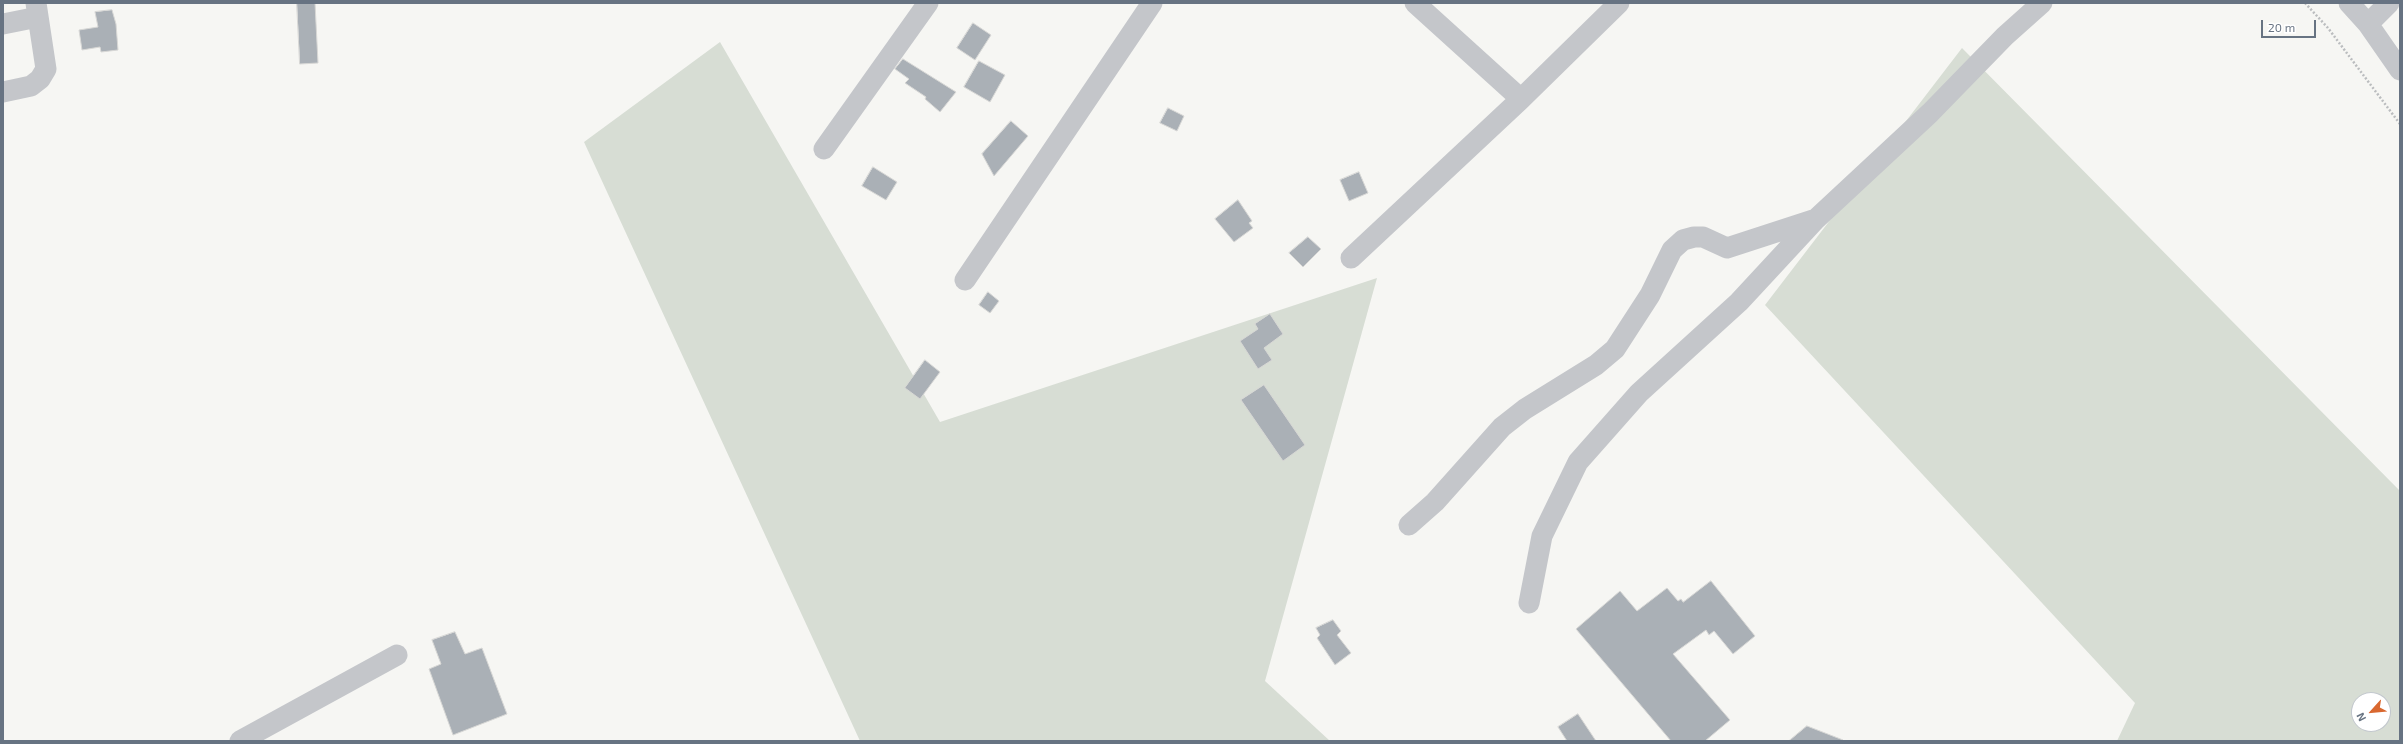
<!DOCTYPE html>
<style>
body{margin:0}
#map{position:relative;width:2403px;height:744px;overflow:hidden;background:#f6f6f3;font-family:"Exo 2",sans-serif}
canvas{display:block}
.frame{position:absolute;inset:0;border:4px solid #677382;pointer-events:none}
.north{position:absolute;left:2351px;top:692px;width:40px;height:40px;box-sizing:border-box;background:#fff;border:1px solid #c2c7cd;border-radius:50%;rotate:243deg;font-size:11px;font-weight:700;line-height:16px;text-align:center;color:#677382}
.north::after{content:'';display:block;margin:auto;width:14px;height:18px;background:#d96830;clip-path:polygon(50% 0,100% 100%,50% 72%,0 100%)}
.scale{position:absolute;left:2261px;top:20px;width:55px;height:18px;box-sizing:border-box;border:2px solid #677382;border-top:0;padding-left:5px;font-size:12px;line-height:14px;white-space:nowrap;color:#677382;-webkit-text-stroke:3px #fff;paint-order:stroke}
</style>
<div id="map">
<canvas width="2403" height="744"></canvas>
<div class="frame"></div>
<div class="north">N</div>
<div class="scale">20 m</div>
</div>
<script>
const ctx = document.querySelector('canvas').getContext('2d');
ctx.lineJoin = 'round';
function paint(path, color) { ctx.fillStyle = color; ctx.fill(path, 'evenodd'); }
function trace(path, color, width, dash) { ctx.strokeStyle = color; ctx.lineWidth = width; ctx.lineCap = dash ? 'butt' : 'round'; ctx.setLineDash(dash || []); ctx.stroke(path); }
paint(new Path2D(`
 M720 42 940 422 1377 278 1265 681 1330 741H860L584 142Z
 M1962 48 2400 491V741H2117L2135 703 1765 305ZM2359 700H2383V724H2359Z`), '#d7ddd4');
const building = new Path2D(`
 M297 3H315L318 63 300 64Z
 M112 10 116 24 118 50 101 52 100 47 82 50 79 30 98 27 95 12Z
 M973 23 991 35 975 60 957 48Z
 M903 59 956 92 940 112 925 99 926 97 905 83 909 79 895 69Z
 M979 61 1005 75 990 102 964 87Z
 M1168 108 1184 116 1177 131 1160 123Z
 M1011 121 1028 136 994 176 982 154Z
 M873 167 897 182 886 200 862 186Z
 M1359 172 1368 193 1349 201 1340 180Z
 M1238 200 1252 221 1249 223 1253 228 1234 242 1215 219Z
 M1308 237 1321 249 1303 267 1289 253Z
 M988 292 999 301 990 313 979 305Z
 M1270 314 1283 334 1264 348 1272 360 1258 369 1240 341 1258 329 1255 324Z
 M925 360 940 372 920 399 905 388Z
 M1264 385 1305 445 1283 461 1241 400Z
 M1711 581 1755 636 1733 654 1714 631 1709 635 1706 630 1673 654 1730 720 1705 741H1671L1576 629 1620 591 1637 611 1667 588 1678 601 1681 599 1683 602Z
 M1333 620 1341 631 1337 635 1351 653 1335 665 1317 638 1320 635 1316 628Z
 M455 632 465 654 482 648 507 714 453 735 429 669 441 664 432 640Z
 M1578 714 1596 741H1567L1558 727Z
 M1807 726 1843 740V741H1789Z`);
paint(building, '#aab0b6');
trace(building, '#d7d7d5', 1);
trace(new Path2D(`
 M2305 3 2328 28 2400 124`), '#bbbdbf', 2.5, [2, 2]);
trace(new Path2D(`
 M1415 3 1521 99
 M2349 3 2368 24 2400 70
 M3 24 38 17
 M2368 24 2389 3
 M3 92 31 86 40 79 46 69 36 3
 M824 149 928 3
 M1351 258 1521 99 1619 3
 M965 280 1152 3
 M1409 525 1435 502 1502 427 1525 409 1596 365 1615 349 1650 295 1672 250 1683 240 1694 237H1703L1727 248 1813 220
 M1529 603 1542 536 1578 462 1639 393 1739 302 1815 220 1930 113 2005 36 2042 3
 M240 741 397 655`), '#c4c6ca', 21);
</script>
